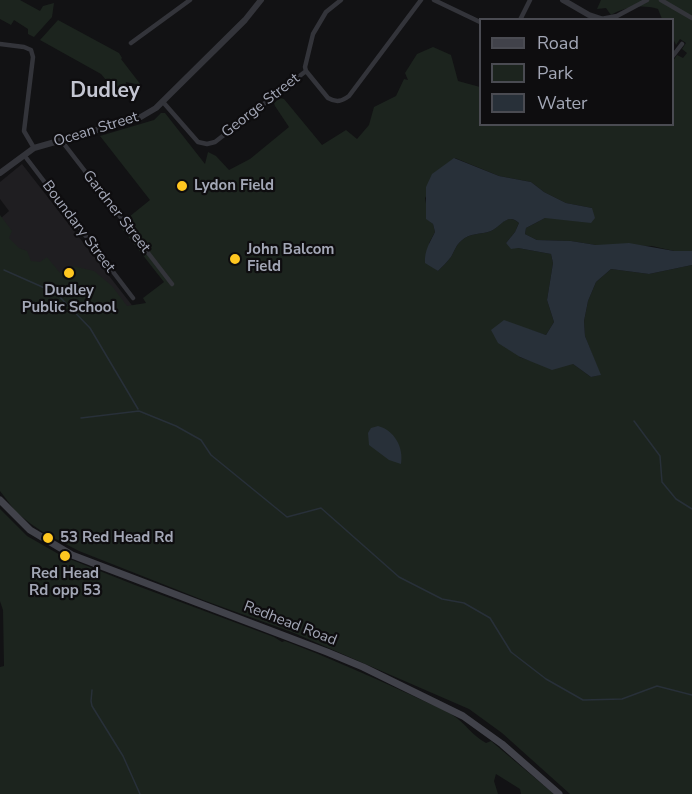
<!DOCTYPE html>
<style>
body{margin:0}
#map{position:relative;width:692px;height:794px;overflow:hidden;background:#121214;font-family:"Nunito Sans",sans-serif}
canvas{display:block}
.legend{position:absolute;left:479px;top:18px;width:195px;height:108px;box-sizing:border-box;background:#0e0d0f;border:2px solid #4a4b52;margin:0;padding:8px 10px;list-style:none;font-size:18px;color:#a3a7b6}
.legend li{display:flex;align-items:center;gap:12px;height:30px}
.legend b{width:30px;border:2px solid #4a4b52}
</style>
<div id="map">
<canvas width="692" height="794"></canvas>
<ul class="legend">
<li><b style="height:8px;background:#41424a"></b>Road</li>
<li><b style="height:16px;background:#1c241e"></b>Park</li>
<li><b style="height:16px;background:#283039"></b>Water</li>
</ul>
</div>
<script>
const ctx = document.querySelector('canvas').getContext('2d');
ctx.lineJoin = 'round';
function paint(path, color) { ctx.fillStyle = color; ctx.fill(path, 'evenodd'); }
function trace(path, color, width, dash) { ctx.strokeStyle = color; ctx.lineWidth = width; ctx.lineCap = dash ? 'butt' : 'round'; ctx.setLineDash(dash || []); ctx.stroke(path); }
function label(font, color, halo, rows, align = 'center') {
  ctx.font = font + ' "Nunito Sans",sans-serif'; ctx.lineWidth = 4.5; ctx.setLineDash([]); ctx.textBaseline = 'middle'; ctx.strokeStyle = halo; ctx.fillStyle = color; for (const [text, x, y, turn = 0] of rows) {
    ctx.save(); ctx.translate(x, y); ctx.rotate((+turn || 0) * Math.PI / 180); ctx.textAlign = isNaN(turn) ? turn : align; if (halo) ctx.strokeText(text, 0, 0); ctx.fillText(text, 0, 0); ctx.restore();
  }
}
paint(new Path2D(`
 M22 164 138 313 91 349 0 233V219L9 211 0 199V182Z`), '#1f1e21');
paint(new Path2D(`
 M0 0H20L40 11 43 6 54 3 52 17 34 37 28 34V29L14 20 11 25 0 19Z
 M601 0H692V251H674L652 246 596 245 571 241 537 240 525 234 526 228 545 218 592 208 566 203 544 192 531 182 499 176 455 158 425 198 427 209 426 218 433 224 435 232 429 243 431 265 438 271C442 267 447 262 451 257 454 252 456 245 461 241 470 232 481 235 491 231 501 226 507 212 519 223L515 232 506 243 518 248 551 254 553 263 547 300 554 322 546 335 527 329 519 357 531 361 573 364 591 377 600 375 585 336 584 321 588 301 596 282 611 269 649 274 692 265V794H570L502 733 469 709 294 633 203 600 79 551 46 534 31 524 16 512 0 491V215L12 231 9 238 19 248 27 251 31 261 40 262 47 257 60 273 73 266 94 271 112 286 127 306 146 303 143 298 164 282 119 225 150 200 100 136 154 120 161 113H165L205 164 208 152 216 156 229 170 250 159 289 127 275 106 274 103 280 98 284 99 322 145 346 130 357 139 369 125 374 107 396 96 404 79 408 80 405 73 417 54 433 47 451 55 458 81 480 87V124H672L673 61 677 55 683 58 687 53 682 49 686 43 680 39 676 45 673 38 672 20 662 19 658 9C641 4 625 7 611 15L606 8 597 9Z
 M58 20 119 53 122 58 121 59 141 85 126 82 124 94 117 93 101 74 40 40Z
 M0 509 27 536 62 556 135 585 274 637 282 642 285 641C327 657 368 675 409 694 423 701 437 706 451 714 466 723 471 735 486 743L491 741 554 794H521L520 789 496 774 494 781 498 794H500H0V667L4 666 3 610 0 601Z`), '#1c241e');
paint(new Path2D(`
 M454 158 499 176 531 182 544 192 566 203 592 208 595 218 591 223 545 218 526 228 525 234 537 240 571 241 596 245 629 243 674 251H692V265L649 274 611 269 596 282 588 301 584 321 585 336 601 375 591 377 573 364 552 370 520 357 498 343 491 330 504 320 546 335 554 322 547 300 553 263 551 254 518 248 511 249 506 243 515 232 519 223C508 212 501 226 491 231 481 235 470 232 461 241 456 245 454 252 451 257 447 262 442 267 438 271L425 263C424 251 430 242 435 232L433 224 426 219V187L432 174Z
 M378 426C394 430 404 447 401 464L389 460 369 445 368 433 371 428Z`), '#283039');
trace(new Path2D(`
 M4 270 56 293 90 328 138 409
 M81 418 139 411 176 426 201 440 211 455 287 517 321 508 399 577 442 599 464 603 490 618 511 652 546 679 583 700 622 699 657 686 692 695
 M634 421 660 456 662 482 676 499 692 509
 M92 690 91 701 92 706 123 756 140 794`), '#283039', 1.5);
trace(new Path2D(`
 M434 0 480 22
 M661 0 692 18
 M601 19 617 16 647 0
 M520 20 530 0
 M131 43 190 0
 M0 44 24 47 31 50 33 57 24 131 34 148
 M672 57 682 44
 M306 71 328 98C337 103 342 101 349 96L421 0
 M306 71 305 67 313 34 326 12 341 0
 M163 102 198 142 207 144 215 142 306 71
 M61 140 172 284
 M24 155 133 298`), '#33343a', 4.5);
trace(new Path2D(`
 M563 0 589 15 601 19
 M0 173 34 148 139 118 156 108 245 20 261 0`), '#33343a', 6);
trace(new Path2D(`
 M0 500 30 530 72 555 327 652 363 667 463 716 502 744 559 794`), '#41424a', 7);
for (const [x, y, r, color] of [
 [182,186,6,"#ffc720"],
 [235,259,6,"#ffc720"],
 [69,273,6,"#ffc720"],
 [48,538,6,"#ffc720"],
 [65,556,6,"#ffc720"]
]) { const dot = new Path2D(); dot.arc(x, y, r, 0, 2 * Math.PI); ctx.fillStyle = color; ctx.fill(dot); trace(dot, '#0e0d0f', 2); }
label('15px', '#a3a7b6', '#0e0d0f', [
 ["George Street",261,106,-38],
 ["Ocean Street",96,130,-17],
 ["Gardner Street",116,212,52],
 ["Boundary Street",78,227,53],
 ["Redhead Road",290,624,21]
]);
label('bold 15px', '#a3a7b6', '#0e0d0f', [
 ["Lydon Field",194,186],
 ["John Balcom",247,250],
 ["Field",247,267],
 ["Dudley",69,291,"center"],
 ["Public School",69,308,"center"],
 ["53 Red Head Rd",60,538],
 ["Red Head",65,574,"center"],
 ["Rd opp 53",65,591,"center"]
], 'left');
label('bold 21px', '#c4c6d2', '#0e0d0f', [
 ["Dudley",105,92]
]);
</script>
